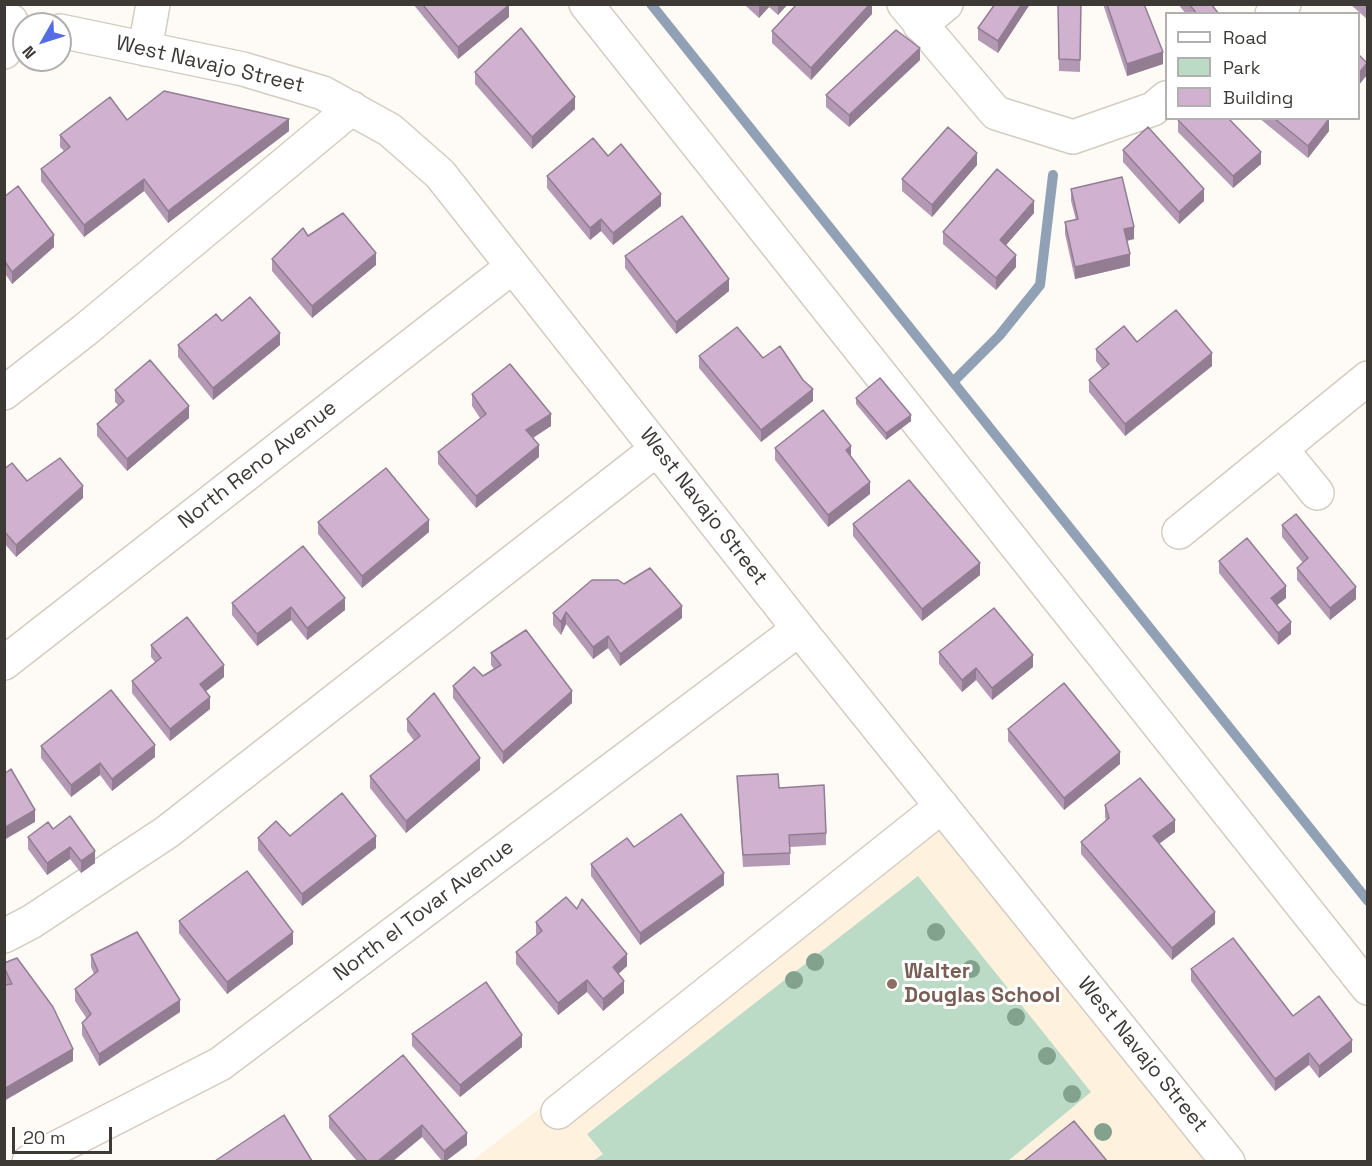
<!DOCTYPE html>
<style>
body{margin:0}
#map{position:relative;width:1372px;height:1166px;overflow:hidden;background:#fefbf6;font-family:"Space Grotesk",sans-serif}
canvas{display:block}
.frame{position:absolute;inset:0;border:6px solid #3d3a36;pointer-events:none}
.legend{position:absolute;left:1165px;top:12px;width:195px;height:108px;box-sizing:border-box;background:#fff;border:2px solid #b1b0af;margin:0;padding:8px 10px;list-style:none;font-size:18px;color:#3d3a36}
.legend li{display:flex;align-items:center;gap:12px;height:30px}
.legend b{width:30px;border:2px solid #b1b0af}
.north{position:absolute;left:12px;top:12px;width:60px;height:60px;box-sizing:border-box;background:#fff;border:2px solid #b1b0af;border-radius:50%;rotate:231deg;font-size:16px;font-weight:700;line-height:24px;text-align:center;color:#3d3a36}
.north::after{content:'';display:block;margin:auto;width:21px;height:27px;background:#566ce2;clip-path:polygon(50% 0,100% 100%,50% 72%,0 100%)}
.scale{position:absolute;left:12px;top:1127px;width:100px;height:27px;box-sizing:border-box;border:3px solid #3d3a36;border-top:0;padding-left:8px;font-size:18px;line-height:21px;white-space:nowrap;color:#3d3a36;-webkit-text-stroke:4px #fff;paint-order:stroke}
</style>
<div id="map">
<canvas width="1372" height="1166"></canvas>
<div class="frame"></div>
<ul class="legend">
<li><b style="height:8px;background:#fff"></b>Road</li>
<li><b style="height:16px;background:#bcdbc6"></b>Park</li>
<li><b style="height:16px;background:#d0b2d0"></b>Building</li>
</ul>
<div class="north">N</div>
<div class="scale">20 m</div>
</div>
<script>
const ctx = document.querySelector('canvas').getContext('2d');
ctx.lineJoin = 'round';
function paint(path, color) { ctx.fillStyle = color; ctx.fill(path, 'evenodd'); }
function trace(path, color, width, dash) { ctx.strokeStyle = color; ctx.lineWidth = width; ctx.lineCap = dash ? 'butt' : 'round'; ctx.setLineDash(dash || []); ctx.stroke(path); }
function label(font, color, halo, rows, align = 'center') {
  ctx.font = font + ' "Space Grotesk",sans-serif'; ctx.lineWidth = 6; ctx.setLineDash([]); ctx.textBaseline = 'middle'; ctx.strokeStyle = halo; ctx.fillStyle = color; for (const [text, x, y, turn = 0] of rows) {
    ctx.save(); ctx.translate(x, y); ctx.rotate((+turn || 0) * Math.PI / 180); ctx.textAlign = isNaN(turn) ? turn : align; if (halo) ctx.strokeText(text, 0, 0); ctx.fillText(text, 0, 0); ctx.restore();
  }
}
paint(new Path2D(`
 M936 799 1228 1162H471Z`), '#fef1de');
paint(new Path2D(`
 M918 876 1091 1092 1008 1161H593L603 1154 587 1134Z`), '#bcdbc6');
trace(new Path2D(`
 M651 4 1368 901
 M953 382 999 336 1040 285 1053 175`), '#90a0b5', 10);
const minor = new Path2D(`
 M586 4 1368 988
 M904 4 996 113 1073 137 1153 109 1166 98
 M1272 14 1284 4
 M920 25 946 4
 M60 31 243 69 323 93 390 130 440 174 799 629 1228 1162
 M145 49 153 4
 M4 52 11 21
 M4 393 85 330 352 108
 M1281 449 1317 493
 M1179 532 1368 378
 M4 663 512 267
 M4 936 31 922 167 832 657 449
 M558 1112 942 806
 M29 1162 220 1064 799 629`);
trace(minor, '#d4ccc1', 36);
trace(minor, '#fff', 33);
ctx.fillStyle = '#82a28e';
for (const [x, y] of [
 [936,932],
 [815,962],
 [971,969],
 [794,980],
 [1016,1017],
 [1047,1056],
 [1072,1094],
 [1103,1132]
]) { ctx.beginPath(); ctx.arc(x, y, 9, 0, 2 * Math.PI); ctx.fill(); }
paint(new Path2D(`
 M413 4H508L509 17 458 59Z
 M746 4H788L778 15 769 7 759 18 746 6Z
 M872 4V14L811 80 772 43V31Z
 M995 4H1030L998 53 978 40V28Z
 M1058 4H1081L1080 72 1059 71Z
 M1103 4H1144L1163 64 1127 76Z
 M1178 4H1211L1219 14H1186Z
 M1350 4H1368V20Z
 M920 60 849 127 826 107V95Z
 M475 72 575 109 532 149 475 84Z
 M1259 118H1329V131L1308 158Z
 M127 120 289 131 168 223 144 191 84 237 41 181V169L64 151 60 147V135Z
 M1178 120 1261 164 1233 188 1178 132Z
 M1123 150 1204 201 1179 224 1123 162Z
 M608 156 661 206 613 245 601 231 590 240 547 188V176Z
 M977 165 932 217 902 191V179Z
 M1071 189 1134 239 1127 241 1130 266 1075 279 1065 234V222L1076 220 1071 201Z
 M4 197 54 247 12 284 4 272Z
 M1034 213 1006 245 1016 267 996 290 943 244V232Z
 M308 236 376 265 312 318 272 271V259Z
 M625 256 729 291 676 334 625 268Z
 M222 321 280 345 213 400 178 357V345Z
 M1137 342 1212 366 1125 436 1089 392V380L1102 369 1096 361V349Z
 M699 356 763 358 813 401 761 442 699 368Z
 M115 390 189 418 127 471 97 436V424L118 405 115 402Z
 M472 394 551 426 533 438 539 457 476 508 438 464V452L480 418 472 406Z
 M856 398 911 421 886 440 856 404Z
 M775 448 851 457 870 494 828 527 775 460Z
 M4 469 27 481 83 498 16 557 4 543Z
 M318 522 429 532 362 588 318 534Z
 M853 524 980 575 922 621 853 536Z
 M1282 525 1356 599 1330 620 1297 580V568L1303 563 1282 537Z
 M1219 561 1286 598 1277 605 1291 634 1278 645 1219 573Z
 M624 584 682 618 620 666 608 648 593 659 566 624 561 635 553 625V613Z
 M232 603 345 610 307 640 291 620 257 646 232 615Z
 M151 645 224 677 206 691 210 709 170 741 132 693V681L155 662 151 657Z
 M939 652 1033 667 992 700 976 680 962 692 939 664Z
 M491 653 572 703 503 764 453 698V686L483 676 494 669 491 665Z
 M407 719 480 770 406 833 370 788V776L414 741 407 731Z
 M1008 729 1120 764 1064 810 1008 741Z
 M41 746 155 757 112 791 100 775 71 797 41 758Z
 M737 776 779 788 826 833V845L790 847V865L743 867Z
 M1105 805 1175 832 1159 844 1215 924 1172 960 1081 854V842L1106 821 1105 817Z
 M53 829 95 863 81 873 70 859 47 875 28 849V837Z
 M290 836 376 848 302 906 258 850V838Z
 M634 847 724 885 640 945 591 876V864Z
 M179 921 293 944 227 994 179 933Z
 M536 922 627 966 618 974 624 993 603 1011 587 992 558 1015 516 964V952L537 935 536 934Z
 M91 955 180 1012 99 1066 82 1035V1023L87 1019 75 1001V989L94 974 91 967Z
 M4 963 73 1061 7 985 4 979Z
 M1191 969 1293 1016 1352 1052 1319 1078 1309 1065 1275 1091 1191 981Z
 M412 1034 522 1047 460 1097 412 1046Z
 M403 1055 467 1145 446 1161H442L422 1137 393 1161H357L329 1128V1116Z`), '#b399b3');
paint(new Path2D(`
 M760 4H769V7L759 18V6Z
 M778 4H788L778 15Z
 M870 4H872V14L811 80V68Z
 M1022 4H1030L998 53V41Z
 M509 5V17L458 59V47Z
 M920 48V60L849 127V115Z
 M1163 52V64L1127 76V64Z
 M1367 63V75L1359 85V73Z
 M575 97V109L532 149V137Z
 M289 119V131L168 223V211Z
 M1329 119V131L1308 158V146Z
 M1261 152V164L1233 188V176Z
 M977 153V165L932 217V205Z
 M144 179V191L84 237V225Z
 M1204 189V201L1179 224V212Z
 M661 194V206L613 245V233Z
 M1034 201V213L1000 252V240Z
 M601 219V231L590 240V228Z
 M1134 227V239L1124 241V229Z
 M54 235V247L12 284V272Z
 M376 253V265L312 318V306Z
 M1130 254V266L1075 279V267Z
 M1016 255V267L996 290V278Z
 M729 279V291L676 334V322Z
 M280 333V345L213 400V388Z
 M1212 353V366L1125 436V424Z
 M813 389V401L761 442V430Z
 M189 406V418L127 471V459Z
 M551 414V426L526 442V430Z
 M911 415V421L886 440V433Z
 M539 445V457L476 508V496Z
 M851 446V458L846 450Z
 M870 482V494L828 527V515Z
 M83 486V498L16 557V545Z
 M429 520V532L362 588V576Z
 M980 563V575L922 621V609Z
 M1286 586V598L1271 610V598Z
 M1356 587V599L1330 620V608Z
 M345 598V610L307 640V628Z
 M682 606V618L620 666V654Z
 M291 607V620L257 646V634Z
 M566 612V624L561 635V622Z
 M1291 622V634L1278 645V633Z
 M608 636V648L593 659V647Z
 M1033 655V667L992 700V688Z
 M224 665V677L200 696V684Z
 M976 668V680L962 692V680Z
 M572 691V703L503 764V752Z
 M210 697V709L170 741V729Z
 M155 745V757L112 791V779Z
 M1120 752V764L1064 810V798Z
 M480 758V770L406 833V821Z
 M100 763V775L71 797V785Z
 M35 810V822L4 840V828Z
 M1175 820V832L1153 848V836Z
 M376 836V848L302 906V894Z
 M70 847V859L47 875V863Z
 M95 851V863L81 873V861Z
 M724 873V885L640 945V933Z
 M1215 912V924L1172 960V948Z
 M293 932V944L227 994V982Z
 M627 954V966L613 979V967Z
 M587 980V992L558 1015V1003Z
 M624 981V993L603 1011V999Z
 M180 1000V1012L99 1066V1054Z
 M522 1035V1047L460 1097V1085Z
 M1352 1040V1052L1319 1078V1066Z
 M73 1049V1061L4 1101V1089Z
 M1309 1053V1065L1275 1091V1079Z
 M422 1125V1137L393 1161H378Z
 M467 1133V1145L446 1161H444V1151Z`), '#927d92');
const building = new Path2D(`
 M422 4H508L509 5 458 47Z
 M797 4H870L811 68 772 31Z
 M995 4H1022L998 41 978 28Z
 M1058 4H1081L1080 60 1059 59Z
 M1107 4H1144L1163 52 1127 64Z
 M1189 4H1211L1219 14H1197Z
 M521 28 575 97 532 137 475 72Z
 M896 30 920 48 849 115 826 95Z
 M1359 55 1367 63 1359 73Z
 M164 91 289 119 168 211 144 179 84 225 41 169 70 147 60 135 110 97 127 120Z
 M1180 118H1228L1261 152 1233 176 1178 120Z
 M1274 118H1329V119L1308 146Z
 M948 127 977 153 932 205 902 179Z
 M1148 127 1204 189 1179 212 1123 150Z
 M593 138 608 156 621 144 661 194 613 233 601 219 590 228 547 176Z
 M997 169 1034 201 1000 240 1016 255 996 278 943 232Z
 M1122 177 1134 227 1124 229 1130 254 1075 267 1065 222 1078 219 1071 189Z
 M18 186 54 235 12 272 4 260V197Z
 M343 213 376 253 312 306 272 259 303 228 308 236Z
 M682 216 729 279 676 322 625 256Z
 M250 297 280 333 213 388 178 345 216 314 222 321Z
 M1176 310 1212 353 1125 424 1089 380 1109 364 1096 349 1124 326 1137 342Z
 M737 327 763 358 780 346 803 380 813 389 761 430 699 356Z
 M150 360 189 406 127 459 97 424 124 401 115 390Z
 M510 364 551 414 526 430 539 445 476 496 438 452 486 414 472 394Z
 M880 378 911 415 886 433 856 398Z
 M823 410 851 446 846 450 870 482 828 515 775 448Z
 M60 458 83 486 16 545 4 531V469L12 463 27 481Z
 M386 468 429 520 362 576 318 522Z
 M909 480 980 563 922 609 853 524Z
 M1296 514 1356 587 1330 608 1297 568 1308 558 1282 525Z
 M1247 538 1286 586 1271 598 1291 622 1278 633 1219 561Z
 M303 546 345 598 307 628 291 607 257 634 232 603Z
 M650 568 682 606 620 654 608 636 593 647 566 612 561 622 553 613 592 580H618L624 584Z
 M994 608 1033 655 992 688 976 668 962 680 939 652Z
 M187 617 224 665 200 684 210 697 170 729 132 681 161 658 151 645Z
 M526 630 572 691 503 752 453 686 474 667 483 676 501 665 491 653Z
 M1064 683 1120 752 1064 798 1008 729Z
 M111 690 155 745 112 779 100 763 71 785 41 746Z
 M434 693 480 758 406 821 370 776 420 736 407 719Z
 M11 769 35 810 4 828V774Z
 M778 774 779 788 824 785 826 833 789 835 790 853 743 855 737 776Z
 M1140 778 1175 820 1153 836 1215 912 1172 948 1081 842 1109 818 1105 805Z
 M342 793 376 836 302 894 258 838 276 821 290 836Z
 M681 814 724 873 640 933 591 864 627 838 634 847Z
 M70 816 95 851 81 861 70 847 47 863 28 837 48 822 53 829Z
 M247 871 293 932 227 982 179 921Z
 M566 897 577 909 582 899 627 954 613 967 624 981 603 999 587 980 558 1003 516 952 542 931 536 922Z
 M137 932 180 1000 99 1054 82 1023 91 1014 75 989 98 971 91 955Z
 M1233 938 1293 1016 1319 996 1352 1040 1319 1066 1309 1053 1275 1079 1191 969Z
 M17 958 53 1007 73 1049 4 1089V985L12 984 4 967V963Z
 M486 982 522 1035 460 1085 412 1034Z
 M403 1055 467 1133 444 1151 422 1125 378 1161H367L329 1116Z
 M284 1115 312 1161H215Z
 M1074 1121 1107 1161H1024Z`);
paint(building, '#d0b2d0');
trace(building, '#927d92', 1.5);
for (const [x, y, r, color] of [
 [892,984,6,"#8d6e63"]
]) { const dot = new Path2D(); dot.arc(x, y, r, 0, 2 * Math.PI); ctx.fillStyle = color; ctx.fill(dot); trace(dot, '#fff', 2); }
label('21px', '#3d3a36', '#fff', [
 ["West Navajo Street",210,65,13],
 ["North Reno Avenue",258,465,-38],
 ["West Navajo Street",703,507,52],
 ["North el Tovar Avenue",424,911,-37],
 ["West Navajo Street",1142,1055,51]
]);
label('bold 21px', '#785e54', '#fff', [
 ["Walter",904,972],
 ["Douglas School",904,996]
], 'left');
</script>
